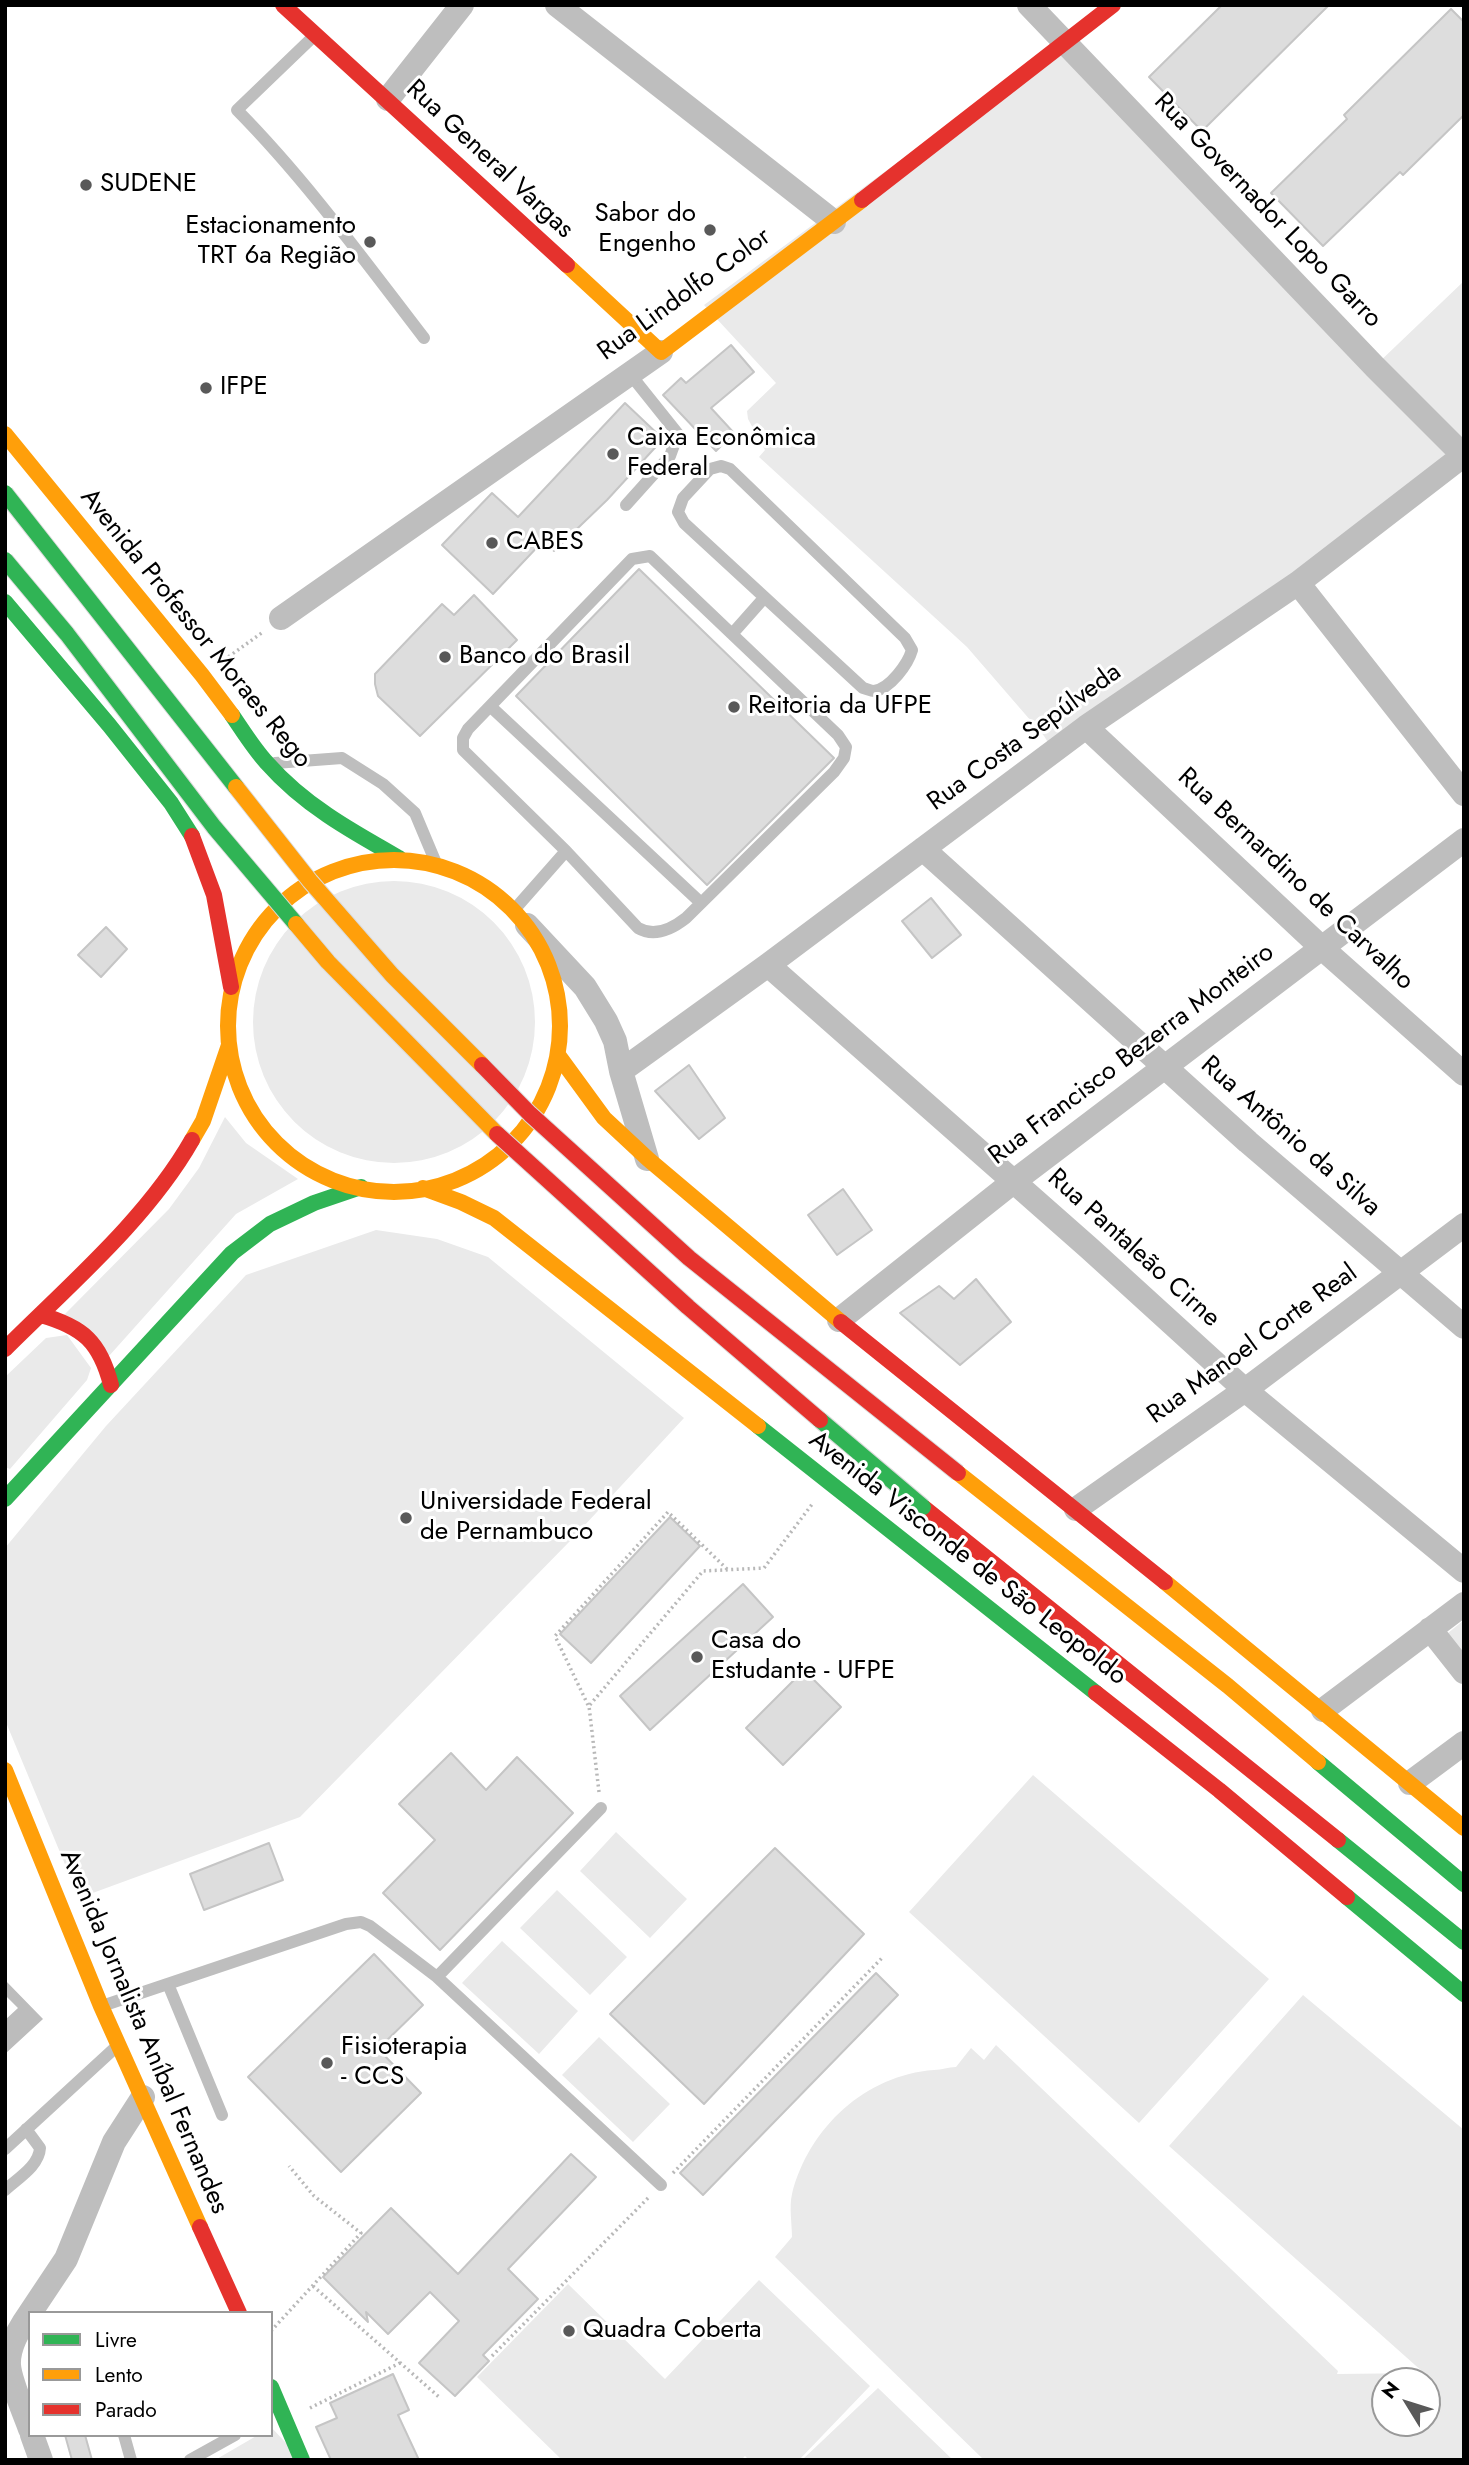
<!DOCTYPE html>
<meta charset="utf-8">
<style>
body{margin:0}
#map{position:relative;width:1469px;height:2465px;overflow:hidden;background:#fff;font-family:Jost,sans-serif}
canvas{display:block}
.frame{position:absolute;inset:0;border:7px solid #000;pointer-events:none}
.legend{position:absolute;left:28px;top:2311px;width:245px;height:126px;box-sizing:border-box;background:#fff;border:2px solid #999;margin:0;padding:9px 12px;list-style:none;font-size:21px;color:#000}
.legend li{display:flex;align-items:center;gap:14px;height:35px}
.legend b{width:35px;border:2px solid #999}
.north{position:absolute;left:1371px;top:2367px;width:70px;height:70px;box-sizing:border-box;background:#fff;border:2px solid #999;border-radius:50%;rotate:308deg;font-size:19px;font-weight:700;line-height:28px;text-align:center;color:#000}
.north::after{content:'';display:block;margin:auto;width:24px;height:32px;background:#595959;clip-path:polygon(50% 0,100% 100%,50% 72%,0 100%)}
</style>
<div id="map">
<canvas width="1469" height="2465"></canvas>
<div class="frame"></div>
<ul class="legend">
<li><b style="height:9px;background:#30b455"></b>Livre</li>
<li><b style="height:9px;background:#ff9f0a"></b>Lento</li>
<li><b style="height:9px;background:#e5322d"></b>Parado</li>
</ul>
<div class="north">N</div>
</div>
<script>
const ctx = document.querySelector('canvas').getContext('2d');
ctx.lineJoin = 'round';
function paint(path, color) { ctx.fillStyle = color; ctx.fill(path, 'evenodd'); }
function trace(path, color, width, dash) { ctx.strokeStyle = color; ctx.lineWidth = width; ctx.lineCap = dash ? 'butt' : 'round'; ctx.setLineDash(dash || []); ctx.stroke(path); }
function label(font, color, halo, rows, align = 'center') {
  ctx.font = font + ' Jost,sans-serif'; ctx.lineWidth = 6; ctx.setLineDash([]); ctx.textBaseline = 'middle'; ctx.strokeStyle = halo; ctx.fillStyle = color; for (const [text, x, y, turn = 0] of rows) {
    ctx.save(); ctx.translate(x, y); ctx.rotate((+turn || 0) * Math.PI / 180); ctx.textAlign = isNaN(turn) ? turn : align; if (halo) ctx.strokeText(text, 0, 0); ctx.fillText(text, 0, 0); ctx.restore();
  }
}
paint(new Path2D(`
 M1054 47 1375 366 1464 281V455L1054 752 1044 736 967 647 759 457 765 450 748 419 747 411 776 383 704 305Z
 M253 1022a141 141 0 1 1 282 0a141 141 0 1 1-282 0Z
 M225 1117 246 1143 298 1179 236 1214 109 1356 64 1315 169 1209 199 1168Z
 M376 1230 437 1239 488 1257 684 1418 571 1540 300 1817 79 1898 5 1720V1548L106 1426 246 1275Z
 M67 1335 91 1368 87 1380 10 1469 5 1467V1377L46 1338Z
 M1464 1620V1657L1448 1633Z
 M1033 1775 1269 1979 1139 2123 909 1912Z
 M616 1832 687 1899 650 1938 580 1871Z
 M557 1890 627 1957 590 1995 520 1928Z
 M502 1941 578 2011 539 2054 462 1983Z
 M1303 1995 1464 2130V2460H984L775 2257 792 2237C792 2224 789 2207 792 2194 809 2127 866 2075 934 2070 942 2070 948 2067 956 2067L971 2048 984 2060 996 2045 1338 2371 1337 2374 1424 2373 1169 2146ZM1385 2381H1427V2423H1385Z
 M599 2037 670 2104 633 2142 562 2075Z
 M759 2280 870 2386 799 2460H749L745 2456 741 2460H562L477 2377 568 2284 665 2379Z
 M878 2388 953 2460H802Z
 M271 2427 302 2460H215L258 2435H271Z`), '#eaeaea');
paint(new Path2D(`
 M5 1980 43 2019 5 2054V2020L18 2008 5 1995Z`), '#bcbcbc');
const building = new Path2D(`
 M1222 5H1329L1202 131 1149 77Z
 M1451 9 1464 22V115L1403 175 1400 172 1323 246 1271 193 1347 119 1344 115Z
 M731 345 754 372 711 408 734 433 716 451 663 395 681 378 686 383Z
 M625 403 663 439 607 500 554 551 543 541 493 594 442 545 492 493 518 517Z
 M639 569 834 758 707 885 516 696Z
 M474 595 517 640 420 736 378 696 375 684V674L442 604 454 615Z
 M931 898 961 935 932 958 902 921Z
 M106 927 127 949 101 977 78 955Z
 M689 1065 725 1118 699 1139 655 1091Z
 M843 1189 872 1230 837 1255 808 1215Z
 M976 1279 1011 1322 960 1365 900 1313 939 1286 954 1299Z
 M670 1517 700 1546 591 1663 560 1634Z
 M743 1584 773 1617 650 1730 620 1696Z
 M804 1670 841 1707 783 1765 746 1728Z
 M451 1753 486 1790 517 1757 573 1813 440 1950 383 1893 435 1840 399 1804Z
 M269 1843 283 1880 204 1910 190 1874Z
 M775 1848 864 1934 704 2104 610 2014Z
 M374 1954 423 2005 378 2049 421 2093 341 2172 248 2077Z
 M876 1973 898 1995 703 2195 680 2173Z
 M571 2154 596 2177 508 2269 538 2299 483 2355 489 2361 455 2396 419 2363 459 2321 430 2292 388 2334 366 2312 368 2322 323 2277 391 2208 458 2274Z
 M393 2374 409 2410 398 2415 419 2460H331L316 2427 337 2418 330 2403Z
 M65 2435H85L92 2460H72Z`);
paint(building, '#ddd');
trace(building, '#c5c5c5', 2);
trace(new Path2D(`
 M224 660 263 632
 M588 1705 555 1636 668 1512 728 1570
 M599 1792 589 1706 703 1571 764 1568 813 1503
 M673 2173 882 1958
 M313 2286 439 2397
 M271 2331 361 2233 314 2196 289 2166
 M492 2356 650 2196
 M310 2408 402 2362`), '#b8b8b8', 3.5, [2, 3.5]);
trace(new Path2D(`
 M315 35 237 110C306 180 364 260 424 338
 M721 466 730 469 905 638 912 650C908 664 890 689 874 691 871 691 867 689 863 688L684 523 678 512 683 498 710 469Z
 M626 505 670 456 678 434 630 374
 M733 633 764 598
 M490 706 700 902
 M275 763 342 758 383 784 415 813 436 863
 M514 910 566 851 463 750V738L468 729 632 559 650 556 838 735 846 747 844 758 834 772 686 918C672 929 655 938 638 928L566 851
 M437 1977 601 1808
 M168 1984 222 2115
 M102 2006 346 1924 361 1922 370 1926 437 1977 661 2185
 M5 2149 116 2047
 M5 2190C18 2178 39 2166 40 2148L26 2129
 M124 2435 131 2460
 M190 2460 235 2435`), '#bebebe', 12);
trace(new Path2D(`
 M557 5 834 222
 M1029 5 1375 367 1464 456
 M388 99 462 5
 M1298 583 1464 794
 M281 618 661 352
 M1086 727 1323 949 1464 1074
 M923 849 1248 1142 1464 1327
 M527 925 585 987 606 1021 615 1041 621 1071 647 1159
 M768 965 1089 1248 1245 1390 1464 1571
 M621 1071 768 965 1086 727 1298 583 1464 455
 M839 1320 1013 1182 1464 840
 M1076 1509 1245 1390 1464 1225
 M1430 1629 1464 1672
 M1323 1710 1464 1604
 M1410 1783 1464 1743
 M30 2313 66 2259 114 2142 143 2097
 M30 2313C20 2327 8 2347 9 2365 10 2381 24 2412 30 2429
 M32 2435 41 2460`), '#bebebe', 24);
trace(new Path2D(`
 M5 602 109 725 171 803 192 836
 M232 715C243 731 254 749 267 763 304 805 351 831 399 858
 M758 1426 1096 1693
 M5 1499 232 1253 270 1224 314 1203 361 1187
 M1318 1762 1464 1884
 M1338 1840 1464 1942
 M1347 1897 1464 1994
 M271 2387 302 2460`), '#30b455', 16);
trace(new Path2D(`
 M567 265 661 352 862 200
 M5 434 202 675 232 715
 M228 1026a166 166 0 1 1 332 0a166 166 0 1 1-332 0Z
 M558 1055 604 1118 648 1159 841 1322
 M192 1140 203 1121 229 1045
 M423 1188 461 1202 494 1218 758 1426
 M958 1473 1228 1686 1318 1762
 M1165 1582 1464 1828
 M5 1770 101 2006 200 2227`), '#ff9f0a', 16);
trace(new Path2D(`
 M283 5 567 265
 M862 200 1113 5
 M192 836 214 895 231 987
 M41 1315C83 1327 100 1342 111 1385
 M841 1322 1165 1582
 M5 1349C69 1285 147 1219 192 1140
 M923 1507 1338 1840
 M1096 1693 1219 1790 1347 1897
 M200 2227 239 2313`), '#e5322d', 16);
const fastBridge = new Path2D(`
 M5 493 236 787
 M5 560 67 634 214 827 296 924
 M820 1420 923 1507`);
const slowBridge = new Path2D(`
 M236 787 310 881 392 975 482 1065
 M296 924 328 962 497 1134`);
const jamBridge = new Path2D(`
 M482 1065 530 1114 689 1258 958 1473
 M497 1134 688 1307 820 1420`);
trace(fastBridge, '#dbdbdb', 18, []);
trace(slowBridge, '#dbdbdb', 18, []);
trace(jamBridge, '#dbdbdb', 18, []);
trace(fastBridge, '#30b455', 16);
trace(slowBridge, '#ff9f0a', 16);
trace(jamBridge, '#e5322d', 16);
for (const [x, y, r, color] of [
 [86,185,7,"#595959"],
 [710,230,7,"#595959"],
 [370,242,7,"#595959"],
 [206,388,7,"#595959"],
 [613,454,7,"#595959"],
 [492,543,7,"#595959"],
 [445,657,7,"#595959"],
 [734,707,7,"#595959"],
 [406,1518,7,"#595959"],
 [697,1657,7,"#595959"],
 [327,2063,7,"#595959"],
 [569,2331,7,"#595959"]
]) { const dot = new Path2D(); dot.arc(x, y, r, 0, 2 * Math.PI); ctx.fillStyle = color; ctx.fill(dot); trace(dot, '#fff', 2.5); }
label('26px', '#000', '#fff', [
 ["Rua General Vargas",489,160,43],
 ["Rua Governador Lopo Garro",1267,211,46],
 ["Rua Lindolfo Color",685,295,-36],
 ["Avenida Professor Moraes Rego",195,629,51],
 ["Rua Costa Sepúlveda",1025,738,-36],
 ["Rua Bernardino de Carvalho",1295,880,43],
 ["Rua Francisco Bezerra Monteiro",1132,1055,-37],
 ["Rua Antônio da Silva",1290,1137,41],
 ["Rua Pantaleão Cirne",1133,1249,42],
 ["Rua Manoel Corte Real",1253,1345,-36],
 ["Avenida Visconde de São Leopoldo",967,1559,38],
 ["Avenida Jornalista Aníbal Fernandes",143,2032,67]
]);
label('26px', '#000', '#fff', [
 ["SUDENE",100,185],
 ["Sabor do",696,215,"right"],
 ["Engenho",696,245,"right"],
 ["Estacionamento",356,227,"right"],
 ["TRT 6a Região",356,257,"right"],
 ["IFPE",220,388],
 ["Caixa Econômica",627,439],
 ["Federal",627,469],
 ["CABES",506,543],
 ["Banco do Brasil",459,657],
 ["Reitoria da UFPE",748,707],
 ["Universidade Federal",420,1503],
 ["de Pernambuco",420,1533],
 ["Casa do",711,1642],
 ["Estudante - UFPE",711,1672],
 ["Fisioterapia",341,2048],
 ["- CCS",341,2078],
 ["Quadra Coberta",583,2331]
], 'left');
</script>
